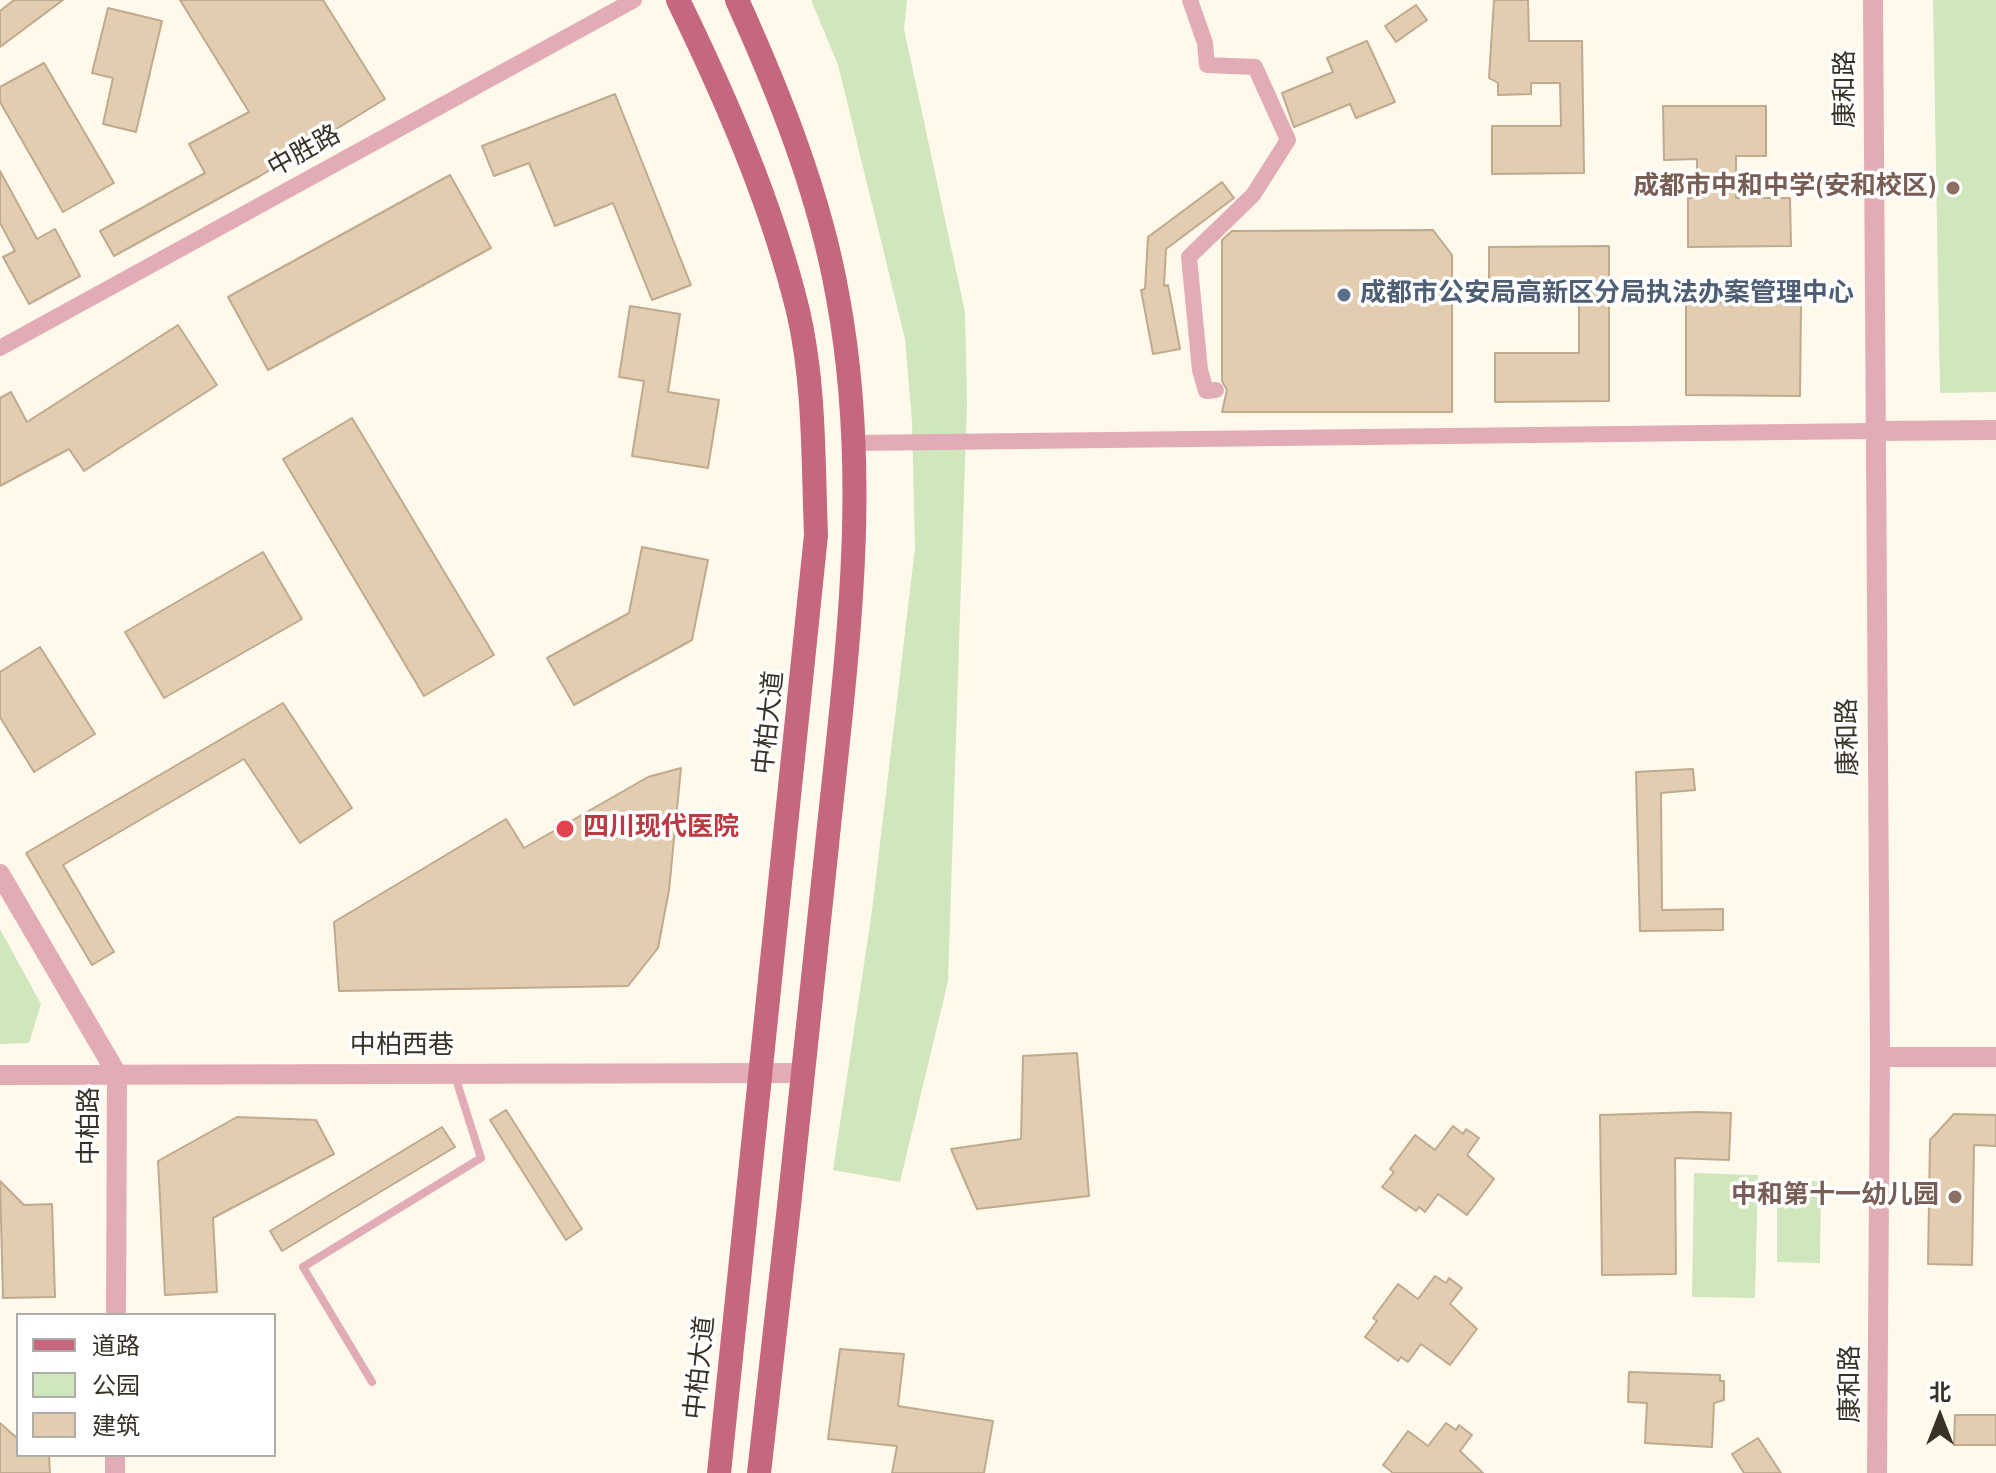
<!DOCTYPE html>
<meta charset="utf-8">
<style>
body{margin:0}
#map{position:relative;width:1996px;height:1473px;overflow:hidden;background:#fff9ec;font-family:"Source Sans 3","Noto Sans SC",sans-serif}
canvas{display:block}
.legend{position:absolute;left:16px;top:1313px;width:260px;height:144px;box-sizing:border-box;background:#fff;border:2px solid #b0ada9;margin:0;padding:10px 14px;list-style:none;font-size:24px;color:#393327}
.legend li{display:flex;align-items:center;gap:16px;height:40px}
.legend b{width:40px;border:2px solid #b0ada9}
.north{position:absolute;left:1900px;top:1377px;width:80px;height:80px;-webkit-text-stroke:6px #fff;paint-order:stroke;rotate:0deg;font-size:22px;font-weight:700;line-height:32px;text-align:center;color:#393327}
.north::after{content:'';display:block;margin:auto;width:28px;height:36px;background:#393327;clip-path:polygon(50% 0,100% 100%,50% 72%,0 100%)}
</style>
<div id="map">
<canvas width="1996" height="1473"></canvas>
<ul class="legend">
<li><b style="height:10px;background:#c66780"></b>道路</li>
<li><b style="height:22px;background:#d0e6bc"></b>公园</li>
<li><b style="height:22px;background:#e3cdb1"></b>建筑</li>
</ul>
<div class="north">北</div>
</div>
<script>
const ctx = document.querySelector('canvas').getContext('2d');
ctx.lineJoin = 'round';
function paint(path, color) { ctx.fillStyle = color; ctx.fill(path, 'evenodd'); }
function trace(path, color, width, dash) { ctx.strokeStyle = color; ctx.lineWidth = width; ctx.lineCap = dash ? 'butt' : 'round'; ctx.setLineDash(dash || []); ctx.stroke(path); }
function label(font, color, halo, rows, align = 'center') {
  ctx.font = font + ' "Source Sans 3","Noto Sans SC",sans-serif'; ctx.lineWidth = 7; ctx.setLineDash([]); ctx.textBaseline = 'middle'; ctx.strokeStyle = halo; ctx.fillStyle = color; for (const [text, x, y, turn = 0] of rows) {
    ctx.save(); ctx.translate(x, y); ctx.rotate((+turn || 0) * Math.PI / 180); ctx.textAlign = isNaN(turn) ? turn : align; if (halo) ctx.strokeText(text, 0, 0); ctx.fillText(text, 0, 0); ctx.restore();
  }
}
paint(new Path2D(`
 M811 0H907L904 29 965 312 967 402 948 981 900 1182 833 1170 872 911 915 548 912 422 905 339 838 65Z
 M1933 0H1996V392L1940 393Z
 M0 929 41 1004 29 1043 0 1044Z
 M1694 1173 1758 1175 1755 1298 1692 1297Z
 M1777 1181H1821L1820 1263 1777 1262Z`), '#d0e6bc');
const building = new Path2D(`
 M14 0H63L0 47V11Z
 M180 0H323L385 99 260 176 114 256 100 231 205 173 189 144 249 112Z
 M1494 0H1528L1529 41H1582L1584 173 1492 174V126H1561L1560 83H1531V94L1498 95V83L1489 78Z
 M1416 5 1427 20 1396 42 1385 26Z
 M108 8 162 21 136 132 103 124 113 78 92 73Z
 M1367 41 1395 102 1356 118 1350 104 1294 127 1282 93 1333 72 1327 58Z
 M44 63 114 183 63 212 0 102V87Z
 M615 94 691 285 652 300 613 203 555 226 529 163 494 176 482 146Z
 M1663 106H1766V156H1736V198H1790L1791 246 1688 247V198H1697V159L1664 160Z
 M0 171 37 239 55 229 80 276 29 304 3 257 15 251 0 223Z
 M450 175 491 248 268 370 228 297Z
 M1222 182 1234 198 1166 249 1164 286 1168 285 1180 349 1153 354 1141 290 1145 289 1148 237Z
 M1433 230 1452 255V412H1222L1227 390 1222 381V240L1232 231Z
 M1609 246V401L1495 402V353H1579V289L1489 290V247Z
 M1686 302 1801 303 1800 396 1686 395Z
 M630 306 680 314 668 392 719 400 708 468 632 456 644 381 619 377Z
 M178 325 217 385 84 471 69 449 0 486V398L11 392 27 422Z
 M352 418 494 655 424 696 283 459Z
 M642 547 708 560 692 640 574 705 547 658 629 613Z
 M263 552 302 619 164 698 125 632Z
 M40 647 95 734 34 772 0 717V672Z
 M283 703 352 808 300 843 244 759 63 865 114 952 92 965 26 853Z
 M681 768 669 890 658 948 628 986 339 991 334 922 506 819 524 848 648 777Z
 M1693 769 1695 790 1661 793 1662 910 1723 909V930L1640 931 1636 772Z
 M1077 1053 1089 1196 977 1209 951 1149 1021 1139 1023 1056Z
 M506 1110 582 1229 566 1240 490 1120Z
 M1697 1112 1731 1113 1729 1160 1675 1158 1676 1274 1602 1275 1600 1115Z
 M1954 1114 1996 1115V1146L1974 1145 1972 1265 1928 1264 1930 1140Z
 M237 1117 316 1120 334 1154 213 1218 217 1292 165 1295 158 1161Z
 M1453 1126 1463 1134 1466 1129 1479 1138 1467 1155 1494 1179 1467 1215 1438 1194 1425 1212 1419 1207 1416 1211 1382 1187 1394 1172 1390 1169 1415 1135 1435 1150Z
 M442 1127 455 1147 282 1251 270 1231Z
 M0 1181 24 1205 52 1204 55 1297 3 1298Z
 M1435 1276 1446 1283 1449 1278 1462 1288 1450 1304 1477 1329 1450 1365 1421 1344 1408 1362 1401 1357 1398 1361 1365 1337 1377 1321 1373 1318 1398 1284 1418 1299Z
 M840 1349 904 1354 898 1406 993 1421 984 1473H892L897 1446 828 1439Z
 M1629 1372 1720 1375V1381H1724V1400L1714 1403 1712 1447 1645 1443 1647 1403 1628 1402Z
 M1955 1415H1996V1445H1954Z
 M0 1423 18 1439V1455H49L50 1473H0Z
 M1446 1423 1456 1430 1459 1425 1472 1435 1460 1451 1483 1473H1393L1383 1465 1408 1431 1428 1446Z
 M1758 1438 1781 1473H1744L1732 1454Z`);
paint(building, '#e3cdb1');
trace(building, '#bfaa8e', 2);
trace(new Path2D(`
 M372 1382 303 1267 481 1158 454 1073`), '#e2acb7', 8);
trace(new Path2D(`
 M1190 0 1205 43 1207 65 1255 67 1288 140 1253 195 1189 257 1200 370 1206 391 1216 390
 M0 348 634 0
 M854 443 1873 431`), '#e2acb7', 16);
trace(new Path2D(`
 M1873 0 1880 1057 1877 1473
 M1873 431 1996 430
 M0 874 117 1074 116 1315
 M1880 1057H1996
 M0 1075 804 1073
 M115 1473V1455`), '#e2acb7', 20);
trace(new Path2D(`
 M678 0C726 99 772 204 798 311 815 384 813 461 816 535L719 1473
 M737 0C780 95 820 195 838 298 872 484 846 660 827 845 806 1054 783 1264 759 1473`), '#c66780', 24);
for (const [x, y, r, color] of [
 [1953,188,8,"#8d6e63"],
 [1344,295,8,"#5c6f8a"],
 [565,829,10,"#e0444e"],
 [1955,1197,8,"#8d6e63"]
]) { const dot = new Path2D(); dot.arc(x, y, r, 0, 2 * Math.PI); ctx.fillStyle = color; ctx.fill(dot); trace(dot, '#fff', 3); }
label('26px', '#393327', '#fff', [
 ["康和路",1847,89,-90],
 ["中胜路",305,153,-29],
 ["中柏大道",771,723,-84],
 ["康和路",1850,737,-91],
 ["中柏西巷",402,1047],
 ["中柏路",91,1126,-90],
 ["中柏大道",702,1368,-84],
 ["康和路",1852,1384,-90]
]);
label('bold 26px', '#785e54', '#fff', [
 ["成都市中和中学(安和校区)",1937,188],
 ["中和第十一幼儿园",1939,1197]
], 'right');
label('bold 26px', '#4e5e75', '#fff', [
 ["成都市公安局高新区分局执法办案管理中心",1360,295]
], 'left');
label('bold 26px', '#be3a42', '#fff', [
 ["四川现代医院",583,829]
], 'left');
</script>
